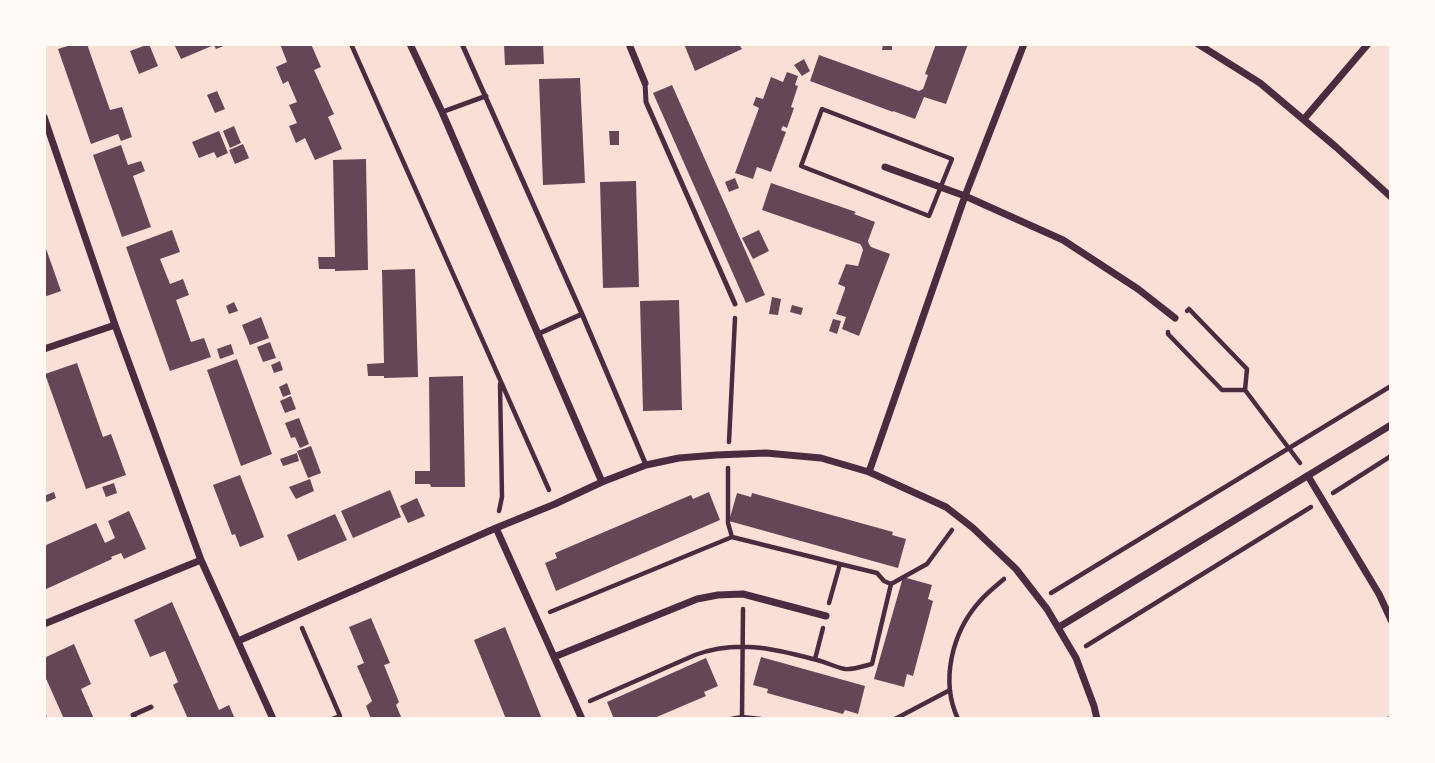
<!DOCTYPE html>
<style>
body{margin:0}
#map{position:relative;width:1435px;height:763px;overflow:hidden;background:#f7e1d7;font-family:"Source Sans 3",sans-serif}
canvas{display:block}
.frame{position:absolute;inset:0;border:46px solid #fffaf5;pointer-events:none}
</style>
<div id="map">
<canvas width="1435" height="763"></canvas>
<div class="frame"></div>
</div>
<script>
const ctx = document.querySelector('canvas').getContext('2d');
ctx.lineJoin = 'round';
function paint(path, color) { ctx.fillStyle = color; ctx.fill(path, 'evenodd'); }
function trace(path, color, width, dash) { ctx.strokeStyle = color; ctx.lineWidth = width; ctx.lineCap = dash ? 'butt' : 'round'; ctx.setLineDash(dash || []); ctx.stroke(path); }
paint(new Path2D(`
 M74 44H87L110 110 122 107 132 137 121 141 118 134 91 144 58 49Z
 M149 44 158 66 139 74 130 51Z
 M174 44H229L216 49 214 45 181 59Z
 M280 44H311L321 67 314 70 334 114 328 117 342 149 315 160 305 138 296 143 289 126 297 123 289 105 297 102 288 81 283 84 276 67 287 62Z
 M504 44H543L544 64 505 65Z
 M684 44H739L742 49 695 71Z
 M883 44H892V50H882Z
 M936 44H968L946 104 924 97 915 119 893 111V112L810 81 819 55 919 91 923 89 928 75 925 74Z
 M804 59 810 71 802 76 794 65Z
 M787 72 798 76 795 85 798 86 791 107 794 108 787 128 783 126 781 130 786 132 771 172 757 167 753 179 735 173 759 108 753 105 756 97 763 99 771 77 783 82Z
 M580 78 585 183 543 185 539 79Z
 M672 85 765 295 746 303 653 93Z
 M217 91 225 109 215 113 207 95Z
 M234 126 241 143 230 148 223 131Z
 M219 131 228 153 217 158 214 152 199 158 192 142Z
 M609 131H619V145H610Z
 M243 144 249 158 235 164 229 150Z
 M121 145 128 165 141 161 145 171 133 176 151 227 122 237 93 155Z
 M366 159 368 270 335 271V269H319L318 257H335L333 160Z
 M735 178 739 188 729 192 725 182Z
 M636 181 639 287 603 288 600 182Z
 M771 183 856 212 854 214 875 222 868 241 869 244 871 247 890 254 859 336 842 329 846 317 836 314 845 289V287L838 284 846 264 858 266 863 250 862 247 860 244 762 210Z
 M172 230 180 252 160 259 170 284 183 279 189 295 176 300 191 342 204 338 211 357 170 371 126 247Z
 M759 230 769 251 753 259 742 238Z
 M44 243 61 291 44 297Z
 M415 269 418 377 384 378V376H368L367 364 384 363 382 270Z
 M772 297 781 299 778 315 769 314Z
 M679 300 682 410 643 411 640 301Z
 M234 302 238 311 229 314 226 306Z
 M792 305 803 308 801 315 790 312Z
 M261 317 269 338 250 345 242 325Z
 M833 319 841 321 837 334 829 331Z
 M270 342 276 358 263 362 257 347Z
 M231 344 234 354 220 359 217 349Z
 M237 359 272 454 241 466 207 370Z
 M280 361 283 370 274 373 271 365Z
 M77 363 103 437 111 434 126 475 86 489 45 374Z
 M463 376 465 487H431L430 484H415V471H430L429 377Z
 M287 383 291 394 283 397 279 387Z
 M291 396 296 409 285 413 280 401Z
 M299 418 309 444 300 448 295 437 291 438 285 423Z
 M311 446 321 473 308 478 297 451Z
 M297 453 299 461 283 466 280 459Z
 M240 475 264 537 240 547 235 534 232 535 213 485Z
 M310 479 314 491 296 499 289 487Z
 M114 483 117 493 106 497 102 487Z
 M390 490 401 517 353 538 341 511Z
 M54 492 56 498 47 502 44 496Z
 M709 492 720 520 556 591 545 563 557 558 555 553 691 495 693 499Z
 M737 493 751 497 752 493 893 532 892 535 906 539 898 568 729 521Z
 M417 498 425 516 408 523 400 506Z
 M129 511 146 549 124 559 121 553 111 557 112 559 44 590V546L96 523 105 543 115 538 108 521Z
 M335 514 347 540 298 561 287 535Z
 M903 577 932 585 928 599 933 601 913 676 907 674 904 687 874 679Z
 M172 602 219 710 229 705 235 719H188L173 685 178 682 165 651 150 657 134 620Z
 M371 618 390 663 384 665 399 702 396 705 402 719H371L366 706 372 701 357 666 364 663 349 627Z
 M505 627 542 719H506L474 640Z
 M74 644 91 684 81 689 94 719H64L44 674V658Z
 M761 657 865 686 858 714 845 710 843 714 767 693 768 689 753 685Z
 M706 658 718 686 704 692 706 696 652 719H614L607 702Z`), '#644757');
trace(new Path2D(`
 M351 44 549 490
 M822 109 952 159 929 216 801 166Z
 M1187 311 1189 309 1247 369 1245 390
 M1168 332V334L1222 390H1245L1300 463
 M729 442 735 318
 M728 468V523L732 537
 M1333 493 1391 456
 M499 511 502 497 500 384
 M840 564 877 573 884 581 891 584 927 564 952 530
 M1051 593 1391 386
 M550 612 732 537 840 564 829 603
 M302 628 340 716 332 719
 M1086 646 1311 507
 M815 659 823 628
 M590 701 695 655C736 640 772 648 813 659 824 661 834 667 845 669 853 670 864 666 872 664L891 584
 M44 716 45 719
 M742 717 743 609
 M731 719 742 717 761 719
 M895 719 950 690
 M958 719C940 681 952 632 980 601 987 593 996 586 1004 579
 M1388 719 1391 718`), '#4a2c40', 4.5);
trace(new Path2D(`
 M462 44 582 314 646 465
 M645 83 646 102 735 304
 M442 112 486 96
 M538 334 582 314
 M135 719 133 715 151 707`), '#4a2c40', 5);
trace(new Path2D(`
 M410 44 442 112 602 482
 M629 44 645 83
 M1198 44 1260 83 1336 147 1391 197
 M44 117 115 325 201 560 273 719
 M1304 119 1368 44
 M885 167 965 196 1063 240 1138 289 1175 318
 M44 349 115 325
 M869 472 965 196 1024 44
 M1308 476 1379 594 1391 620
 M496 528 582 719
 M44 624 201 560
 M1059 627 1391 425
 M238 641 496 528 555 504 602 482 646 465 679 458 716 455 766 453 821 458 869 472 946 507 973 528 1016 569 1047 609 1076 658 1094 706 1097 719
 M554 657 697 599 718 595 743 594 826 616`), '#4a2c40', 7);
</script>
